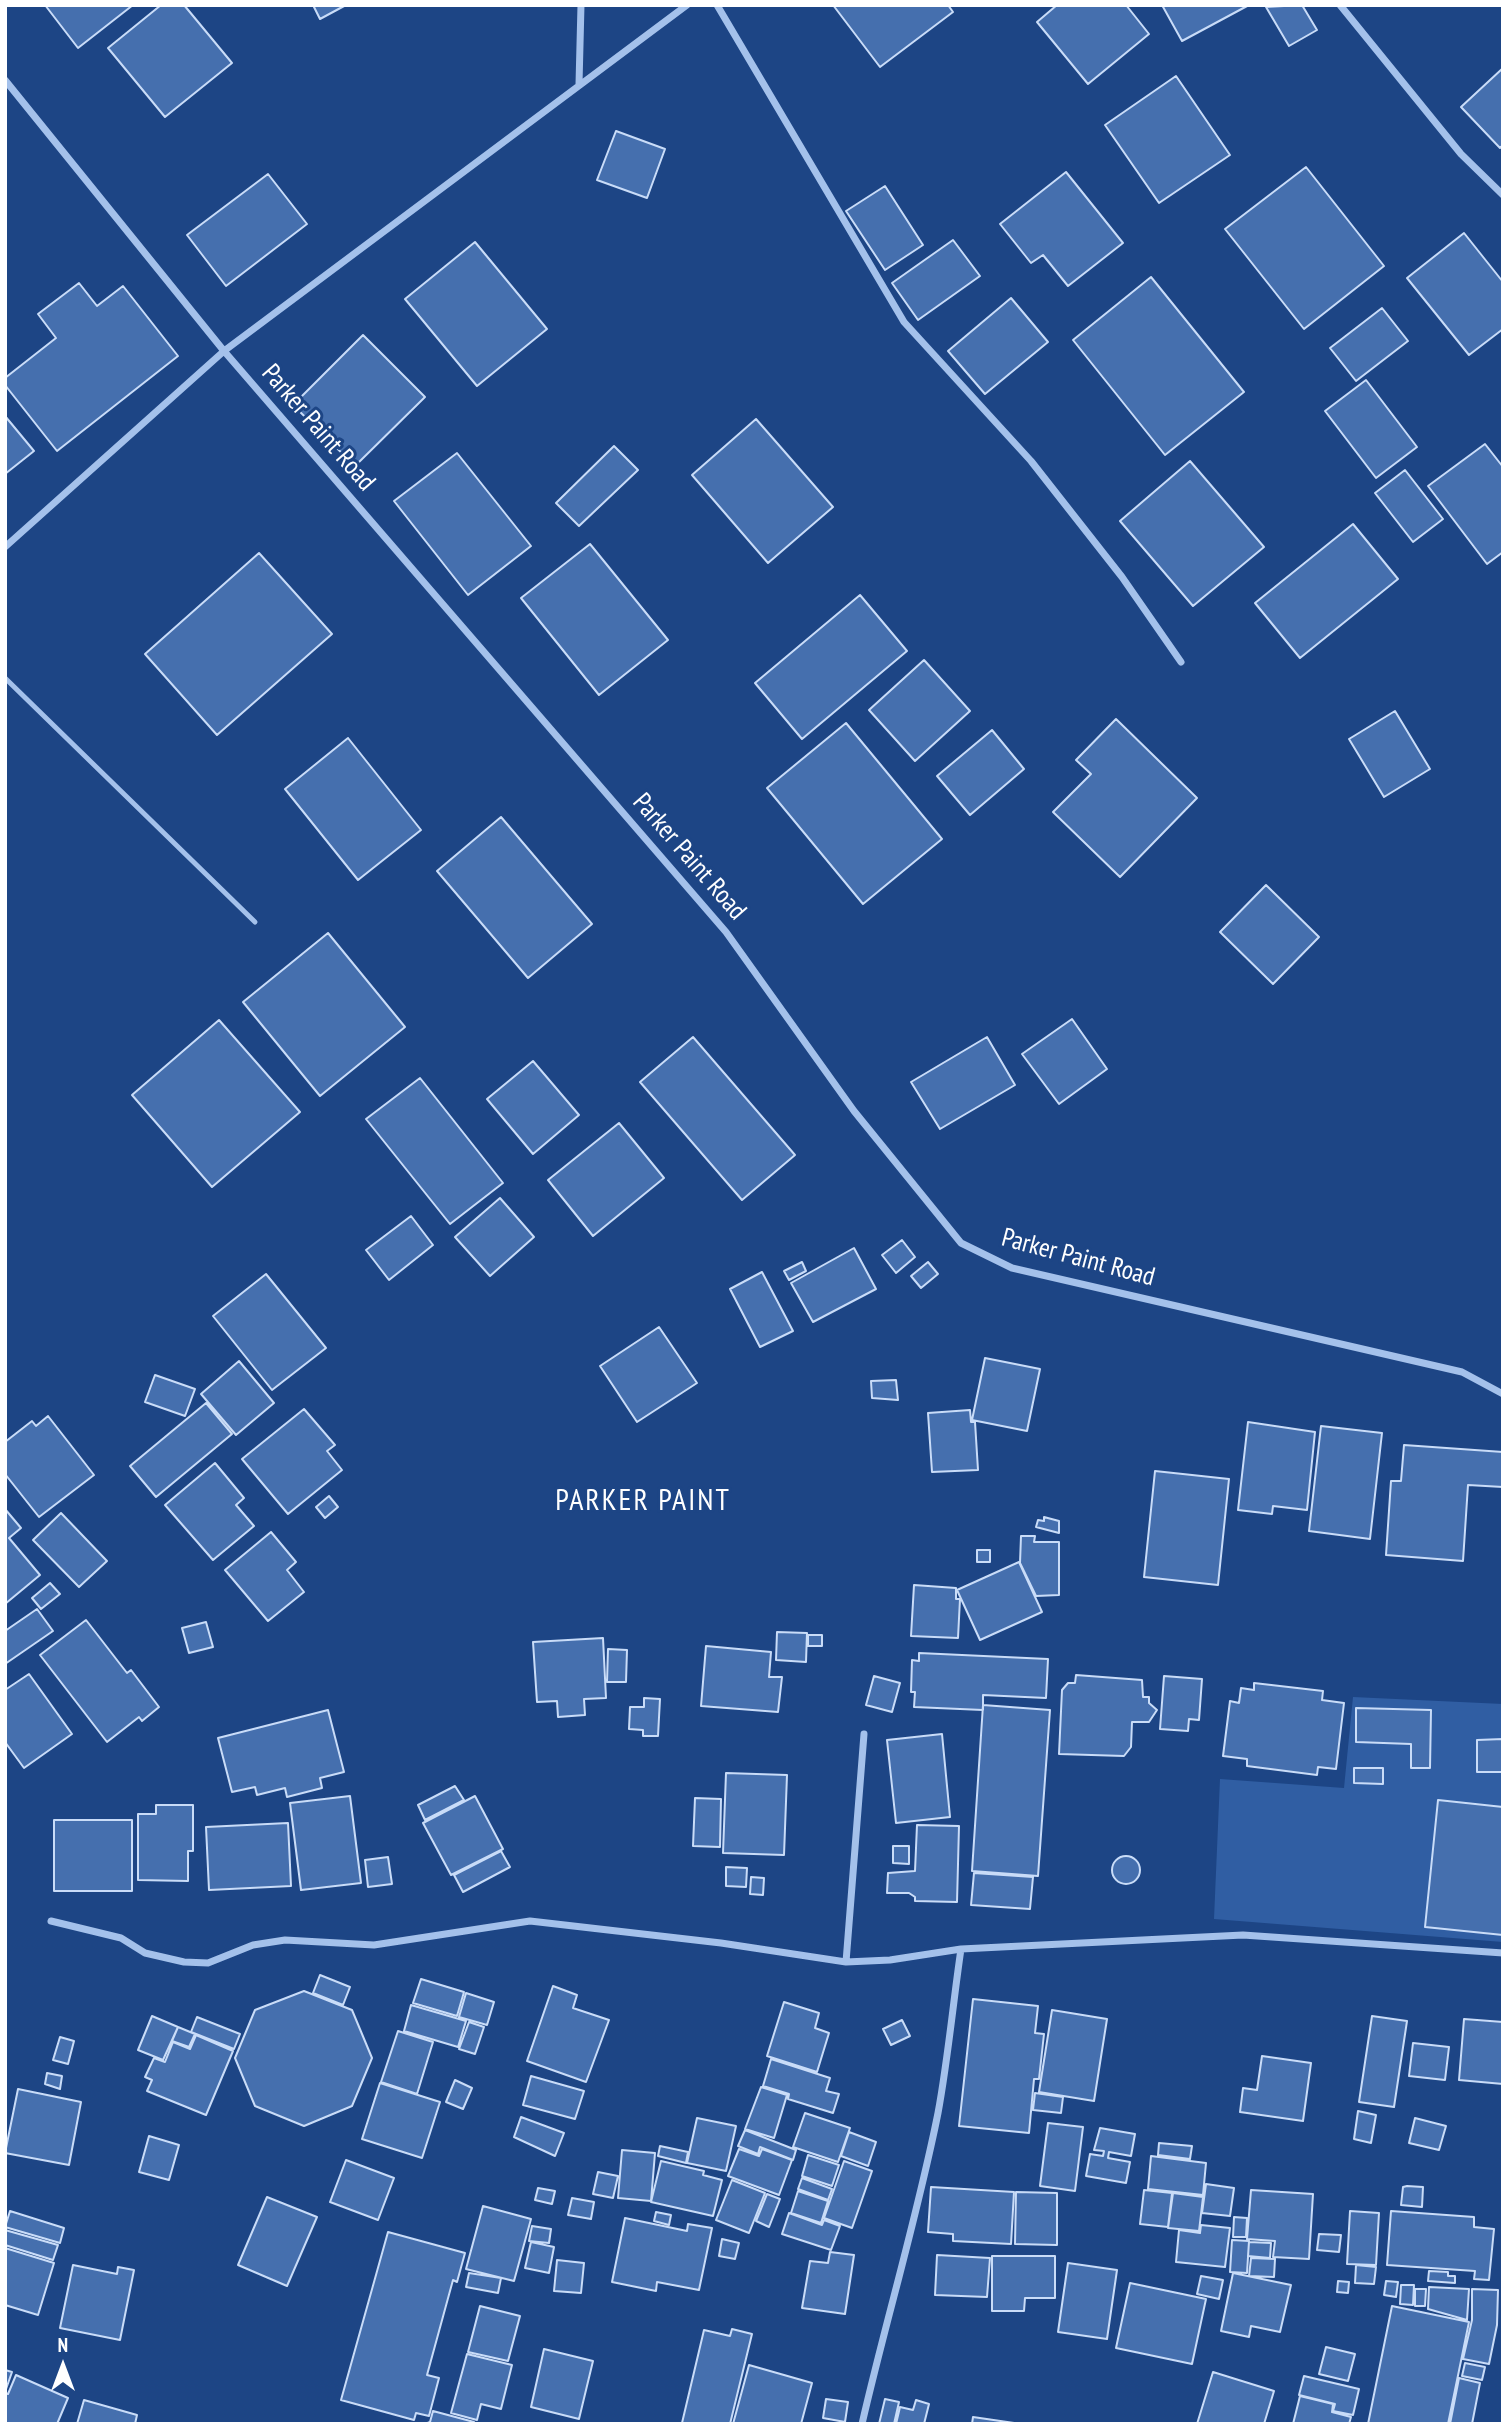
<!DOCTYPE html>
<style>
body{margin:0}
#map{position:relative;width:1508px;height:2429px;overflow:hidden;background:#1d4585;font-family:"PT Sans Narrow",sans-serif}
canvas{display:block}
.frame{position:absolute;inset:0;border:7px solid #fff;pointer-events:none}
.north{position:absolute;left:28px;top:2331px;width:70px;height:70px;-webkit-text-stroke:5px #1d4585;paint-order:stroke;rotate:0deg;font-size:19px;font-weight:700;line-height:28px;text-align:center;color:#fff}
.north::after{content:'';display:block;margin:auto;width:24px;height:32px;background:#fff;clip-path:polygon(50% 0,100% 100%,50% 72%,0 100%)}
</style>
<div id="map">
<canvas width="1508" height="2429"></canvas>
<div class="frame"></div>
<div class="north">N</div>
</div>
<script>
const ctx = document.querySelector('canvas').getContext('2d');
ctx.lineJoin = 'round';
function paint(path, color) { ctx.fillStyle = color; ctx.fill(path, 'evenodd'); }
function trace(path, color, width, dash) { ctx.strokeStyle = color; ctx.lineWidth = width; ctx.lineCap = dash ? 'butt' : 'round'; ctx.setLineDash(dash || []); ctx.stroke(path); }
function label(font, color, halo, rows, align = 'center') {
  ctx.font = font + ' "PT Sans Narrow",sans-serif'; ctx.lineWidth = 6; ctx.setLineDash([]); ctx.textBaseline = 'middle'; ctx.strokeStyle = halo; ctx.fillStyle = color; for (const [text, x, y, turn = 0] of rows) {
    ctx.save(); ctx.translate(x, y); ctx.rotate((+turn || 0) * Math.PI / 180); ctx.textAlign = isNaN(turn) ? turn : align; if (halo) ctx.strokeText(text, 0, 0); ctx.fillText(text, 0, 0); ctx.restore();
  }
}
paint(new Path2D(`
 M1353 1697 1503 1704V1942L1214 1919 1220 1779 1344 1788Z`), '#305ea3');
const building = new Path2D(`
 M45 5H133L78 48Z
 M161 5H184L232 63 165 117 108 48Z
 M313 5H346L320 19Z
 M833 5H948L953 12 880 67Z
 M1057 5H1126L1149 34 1088 84 1037 22Z
 M1162 5H1249L1182 41Z
 M1302 5 1317 30 1289 46 1266 7Z
 M1503 68V145L1500 148 1461 107Z
 M1176 76 1230 155 1159 203 1105 125Z
 M616 131 665 149 647 198 597 180Z
 M1306 167 1384 266 1304 329 1225 229Z
 M1066 172 1123 243 1068 286 1043 255 1031 263 1000 224Z
 M268 174 307 224 226 286 187 235Z
 M885 186 923 245 885 270 846 211Z
 M1464 233 1503 282V329L1469 355 1407 278Z
 M953 240 980 276 918 320 892 283Z
 M475 242 547 329 477 386 405 299Z
 M1151 277 1244 392 1165 455 1073 340Z
 M79 283 97 306 123 286 178 356 57 451 5 385V378L56 338 38 314Z
 M1011 298 1048 342 985 394 948 351Z
 M1382 308 1408 341 1356 381 1330 348Z
 M363 335 425 397 355 466 293 405Z
 M1366 380 1417 447 1376 478 1325 411Z
 M5 416 34 451 5 474Z
 M756 419 833 507 768 563 692 475Z
 M1485 444 1503 467V552L1487 564 1428 486Z
 M614 446 638 470 579 526 556 503Z
 M457 453 531 546 468 595 394 501Z
 M1190 461 1264 547 1193 606 1120 521Z
 M1405 470 1443 519 1413 542 1375 493Z
 M1353 524 1398 579 1300 658 1255 603Z
 M590 544 668 640 599 695 521 598Z
 M259 553 332 634 217 735 145 654Z
 M860 595 907 651 802 739 755 683Z
 M924 660 970 711 915 761 869 710Z
 M1395 711 1430 769 1384 797 1349 739Z
 M1116 719 1197 798 1120 877 1053 812 1091 774 1076 760Z
 M846 723 942 839 863 904 767 788Z
 M992 730 1024 769 970 815 937 776Z
 M348 738 421 830 358 880 285 789Z
 M501 817 592 924 528 978 437 871Z
 M1266 885 1319 937 1273 984 1220 932Z
 M328 933 405 1027 320 1096 243 1002Z
 M1072 1019 1107 1069 1059 1104 1022 1054Z
 M219 1020 300 1112 212 1187 132 1095Z
 M693 1037 795 1155 742 1200 640 1082Z
 M987 1037 1015 1085 940 1129 911 1082Z
 M533 1061 579 1115 533 1154 487 1099Z
 M420 1078 503 1183 450 1224 366 1119Z
 M619 1123 664 1178 593 1236 548 1180Z
 M500 1198 534 1237 490 1276 455 1237Z
 M411 1216 433 1245 389 1280 366 1250Z
 M902 1240 915 1257 896 1273 882 1255Z
 M854 1248 876 1289 813 1322 791 1283Z
 M802 1262 806 1271 789 1280 784 1271Z
 M928 1262 938 1274 921 1288 911 1276Z
 M762 1272 793 1331 760 1347 730 1289Z
 M266 1274 326 1348 272 1390 213 1316Z
 M659 1327 697 1383 637 1422 600 1366Z
 M985 1358 1040 1369 1027 1431 972 1420Z
 M239 1361 274 1403 236 1435 201 1394Z
 M155 1375 195 1389 185 1416 145 1402Z
 M896 1380 898 1400 872 1398 871 1381Z
 M206 1403 232 1434 156 1497 130 1466Z
 M304 1409 335 1445 327 1451 342 1470 288 1514 242 1459Z
 M970 1410 971 1422H975L978 1470 932 1472 928 1413Z
 M48 1416 94 1475 39 1517 5 1474V1442L32 1421 36 1426Z
 M1248 1422 1315 1432 1307 1510 1273 1506 1272 1514 1238 1510Z
 M1321 1426 1382 1433 1370 1539 1309 1531Z
 M1404 1445 1503 1452V1487L1468 1485 1463 1561 1386 1555 1391 1481H1401Z
 M215 1463 244 1498 236 1505 254 1526 213 1560 165 1505Z
 M1155 1471 1229 1479 1218 1585 1144 1577Z
 M329 1496 338 1507 325 1518 316 1507Z
 M5 1509 21 1528 9 1538 40 1575 5 1604Z
 M61 1513 107 1561 79 1587 33 1540Z
 M1044 1517 1059 1521V1533L1036 1527 1038 1520 1044 1521Z
 M271 1532 296 1562 287 1570 304 1592 268 1621 225 1570Z
 M1021 1536H1035L1034 1542H1059V1595L1036 1596 1020 1563Z
 M977 1550H990V1562H977Z
 M1019 1562 1042 1612 980 1640 957 1590Z
 M50 1583 60 1594 41 1609 32 1598Z
 M914 1585 956 1588V1599H960L958 1638 911 1636Z
 M37 1609 53 1631 5 1664V1631Z
 M86 1620 127 1673 131 1670 159 1707 142 1721 139 1717 107 1742 40 1655Z
 M206 1622 213 1647 189 1653 182 1628Z
 M777 1632 807 1633 806 1662 776 1660Z
 M808 1635H822V1646H808Z
 M603 1638 606 1698 584 1699 585 1715 558 1717 557 1701 537 1702 533 1642Z
 M706 1646 771 1652 769 1677H782L778 1712 701 1706Z
 M608 1649 627 1650 626 1682H607Z
 M919 1653 1048 1659 1046 1698 983 1695V1710L914 1707 915 1692H911L912 1660 919 1661Z
 M29 1674 72 1734 24 1768 5 1742V1690Z
 M1076 1675 1142 1680 1143 1697H1149V1703L1157 1710 1149 1722H1132L1131 1747 1124 1756 1059 1754 1062 1690 1068 1683H1075Z
 M874 1676 900 1683 892 1712 866 1705Z
 M1164 1676 1202 1679 1199 1720 1189 1719 1188 1731 1160 1729Z
 M1254 1683 1323 1691 1322 1700 1344 1703 1336 1769 1318 1767 1317 1775 1247 1766V1759L1223 1756 1230 1701 1239 1703 1241 1688 1254 1690Z
 M644 1698 660 1699 658 1736H643V1730L629 1729 630 1707H644Z
 M983 1705 1050 1710 1038 1876 972 1871Z
 M1356 1708 1431 1710 1430 1768H1411V1744L1356 1742Z
 M328 1710 344 1772 320 1778 322 1788 287 1797 285 1788 257 1795 255 1787 232 1792 218 1738Z
 M942 1734 950 1817 896 1823 887 1740Z
 M1503 1739V1772H1477V1740Z
 M1354 1768H1383V1784L1354 1783Z
 M726 1773 787 1775 784 1855 723 1853Z
 M455 1786 464 1800 425 1820 418 1805Z
 M350 1796 361 1883 301 1890 290 1803Z
 M475 1796 503 1849 451 1875 423 1823Z
 M695 1798 721 1799 720 1847 693 1846Z
 M1438 1800 1503 1807V1935L1425 1927Z
 M156 1805H193V1851H188V1881L138 1880V1814H156Z
 M54 1820H132V1891H54Z
 M288 1823 291 1886 209 1890 206 1827Z
 M917 1825 959 1826 957 1902 915 1901V1897L909 1893H887L888 1873 915 1871Z
 M893 1846H909V1864L893 1863Z
 M501 1851 510 1867 463 1892 454 1875Z
 M1112 1870a14 14 0 1 1 28 0a14 14 0 1 1-28 0Z
 M388 1857 392 1884 368 1887 365 1860Z
 M726 1867 747 1868 746 1887 726 1886Z
 M974 1873 1033 1877 1030 1909 971 1905Z
 M751 1877 764 1878 763 1895 750 1894Z
 M320 1975 350 1987 343 2005 313 1993Z
 M421 1979 464 1992 457 2016 413 2003Z
 M553 1986 577 1995 573 2008 609 2020 586 2082 527 2061Z
 M304 1991 352 2010 372 2058 352 2106 304 2126 255 2106 235 2058 255 2010Z
 M466 1993 494 2002 487 2025 459 2017Z
 M973 1999 1038 2006 1035 2033 1044 2034 1039 2079H1034L1029 2133 959 2126Z
 M784 2002 819 2013 815 2028 829 2033 817 2072 767 2056Z
 M411 2005 466 2021 458 2047 404 2031Z
 M1052 2010 1107 2019 1094 2101 1039 2092Z
 M152 2016 178 2027 163 2060 138 2050Z
 M1372 2016 1407 2021 1394 2107 1359 2102Z
 M197 2017 240 2034 234 2049 191 2032Z
 M1464 2019 1503 2022V2084L1459 2080Z
 M902 2020 910 2036 891 2045 883 2029Z
 M469 2022 484 2027 475 2054 459 2049Z
 M178 2027 195 2034 189 2047 172 2041Z
 M398 2031 433 2042 417 2094 381 2082Z
 M196 2035 233 2051 206 2115 147 2091 152 2080 145 2077 154 2058 165 2062 173 2042 190 2049Z
 M60 2037 74 2041 68 2064 53 2060Z
 M1413 2043 1449 2047 1445 2080 1409 2076Z
 M1262 2056 1311 2063 1303 2121 1240 2112 1243 2088 1257 2090Z
 M771 2059 830 2078 826 2091 839 2094 833 2113 788 2099 789 2094 763 2086Z
 M47 2073 62 2076 60 2089 45 2084Z
 M531 2076 584 2091 575 2119 523 2105Z
 M455 2080 472 2088 463 2109 446 2102Z
 M380 2083 440 2102 422 2158 362 2139Z
 M761 2087 787 2095 774 2138 745 2129Z
 M18 2089 81 2102 69 2165 5 2153Z
 M1035 2093 1063 2097 1061 2113 1033 2110Z
 M1358 2111 1376 2115 1371 2143 1354 2139Z
 M805 2113 850 2128 838 2162 793 2147Z
 M521 2117 564 2133 555 2156 514 2137Z
 M697 2118 736 2126 726 2171 687 2163Z
 M1415 2118 1446 2126 1439 2150 1409 2143Z
 M1048 2123 1083 2127 1075 2191 1040 2186Z
 M1100 2128 1135 2134 1131 2156 1109 2152 1108 2158 1130 2162 1126 2183 1086 2176 1090 2154 1103 2156 1104 2151 1094 2150Z
 M745 2130 796 2150 793 2160 760 2147 758 2154 738 2146Z
 M849 2132 876 2142 868 2166 841 2156Z
 M149 2136 179 2145 169 2180 139 2172Z
 M1159 2143 1192 2146 1190 2159 1158 2155Z
 M660 2146 688 2152 686 2163 658 2156Z
 M739 2149 759 2156 762 2149 792 2160 779 2195 728 2176Z
 M622 2150 655 2153 651 2201 618 2198Z
 M808 2155 839 2165 832 2186 802 2176Z
 M1151 2156 1206 2163 1203 2195 1148 2189Z
 M346 2160 394 2178 378 2220 330 2202Z
 M661 2161 704 2171 703 2175 722 2180 713 2216 651 2202Z
 M844 2161 872 2171 852 2228 824 2218Z
 M598 2172 618 2176 613 2198 593 2194Z
 M802 2178 832 2189 828 2200 798 2189Z
 M732 2180 765 2193 749 2233 716 2220Z
 M1206 2184 1234 2188 1230 2216 1202 2213Z
 M1407 2186 1423 2187 1422 2207 1401 2205 1403 2187Z
 M931 2187 1014 2192 1011 2244 953 2241V2234L928 2232Z
 M538 2188 555 2191 552 2204 535 2200Z
 M1144 2190 1172 2193 1168 2227 1140 2224Z
 M1251 2190 1313 2194 1309 2259 1273 2257 1275 2241 1247 2239Z
 M798 2191 828 2201 821 2223 791 2213Z
 M1016 2192 1057 2193V2245L1015 2244Z
 M1173 2193 1203 2197 1199 2231 1168 2228Z
 M767 2194 780 2199 769 2227 756 2221Z
 M267 2197 317 2217 287 2286 238 2265Z
 M572 2198 594 2202 591 2219 568 2215Z
 M483 2206 531 2219 514 2281 466 2269Z
 M10 2211 64 2228 60 2243 5 2227Z
 M1350 2211 1379 2213 1376 2265 1347 2264Z
 M1391 2211 1474 2217V2227L1494 2229 1489 2280 1474 2279 1475 2271 1387 2265Z
 M656 2212 671 2215 669 2225 654 2221Z
 M789 2213 822 2225 824 2220 840 2226 831 2250 782 2234Z
 M1234 2217 1247 2218 1246 2237H1233Z
 M625 2218 687 2231 688 2224 712 2228 699 2290 657 2282 656 2291 612 2282Z
 M1201 2225 1230 2228 1225 2267 1176 2262 1179 2230 1200 2233Z
 M532 2226 551 2229 549 2243 529 2241Z
 M5 2230 58 2245 53 2260 5 2245Z
 M388 2232 465 2253 457 2282 453 2280 427 2375 439 2378 429 2416 416 2413 414 2420 341 2400Z
 M1319 2234 1341 2235 1339 2252 1317 2250Z
 M722 2239 739 2243 735 2259 719 2256Z
 M1232 2240 1249 2241 1247 2273 1230 2272Z
 M531 2242 554 2247 549 2273 525 2268Z
 M1249 2242 1271 2243 1270 2258 1248 2256Z
 M5 2248 54 2263 38 2315 5 2305Z
 M830 2252 854 2255 845 2314 802 2308 810 2261 828 2263Z
 M937 2255 990 2258 987 2297 935 2295Z
 M992 2256H1055V2298H1025L1024 2311H992Z
 M1251 2258 1275 2259 1274 2277 1249 2276Z
 M557 2260 584 2263 581 2293 554 2291Z
 M1068 2263 1117 2270 1107 2339 1058 2332Z
 M73 2265 117 2274 118 2267 134 2270 120 2340 60 2328Z
 M1356 2265 1376 2267 1374 2284 1355 2283Z
 M1429 2271 1448 2272V2276H1455V2283L1428 2281Z
 M469 2273 501 2278 498 2293 466 2287Z
 M1233 2273 1291 2285 1280 2332 1251 2326 1249 2337 1221 2331Z
 M1201 2276 1223 2280 1219 2299 1197 2294Z
 M1338 2281 1349 2282 1348 2293 1337 2292Z
 M1386 2281 1398 2282 1396 2297 1384 2295Z
 M1130 2283 1206 2299 1192 2364 1116 2348Z
 M1401 2285H1414L1413 2305 1400 2304Z
 M1429 2287 1469 2289 1467 2320 1428 2309Z
 M1415 2289H1426L1425 2306H1415Z
 M1472 2289 1498 2290 1497 2325 1489 2364 1463 2359 1472 2320Z
 M480 2306 520 2316 508 2361 468 2352Z
 M1392 2306 1469 2322 1448 2424H1368Z
 M732 2329 752 2334 730 2424 682 2423 704 2330 730 2336Z
 M1326 2347 1355 2354 1348 2381 1319 2374Z
 M544 2349 593 2361 579 2419 531 2407Z
 M467 2354 512 2365 501 2409 481 2404 477 2420 451 2413Z
 M1465 2363 1485 2367 1482 2380 1462 2376Z
 M749 2365 812 2383 801 2424H733Z
 M5 2370 12 2372 5 2392Z
 M1213 2372 1274 2391 1264 2424H1197Z
 M16 2375 68 2398 57 2424H5V2393L8 2394Z
 M1304 2376 1359 2389 1353 2415 1333 2411 1335 2404 1299 2395Z
 M1459 2378 1480 2383 1472 2424H1450Z
 M1300 2396 1333 2404 1332 2412 1351 2417 1349 2424H1293Z
 M826 2399 848 2402 845 2422 823 2418Z
 M885 2399 899 2402 894 2424H879Z
 M84 2400 137 2415 135 2424H77Z
 M916 2400 929 2404 924 2424H896L900 2407 913 2410Z
 M433 2411 474 2422 473 2424H425L430 2422Z
 M973 2417 1021 2424H972Z`);
paint(building, '#456fae');
trace(building, '#c9dcf8', 2);
trace(new Path2D(`
 M5 678 255 922`), '#a4c1eb', 5);
trace(new Path2D(`
 M717 5 904 322 1031 461 1122 577 1181 662
 M1340 5 1461 154 1503 195
 M5 80 224 351 726 932 854 1111 961 1243 1012 1268 1462 1372 1503 1394
 M579 84 581 5
 M5 547 224 351 687 5
 M51 1921 121 1938 145 1953 184 1962 208 1963 253 1945 285 1940 374 1945 530 1921 721 1943 846 1962 890 1960 961 1949 1243 1935 1503 1953
 M846 1962 864 1734
 M862 2424C886 2320 917 2218 938 2113 948 2059 953 2003 961 1949`), '#a4c1eb', 7);
label('26px', '#fff', '#1d4585', [
 ["Parker Paint Road",318,428,49],
 ["Parker Paint Road",689,857,49],
 ["Parker Paint Road",1078,1258,15]
]);
ctx.letterSpacing = '2px';
label('30px', '#fff', '#1d4585', [
 ["PARKER PAINT",643,1501]
]);
ctx.letterSpacing = '0px';
</script>
